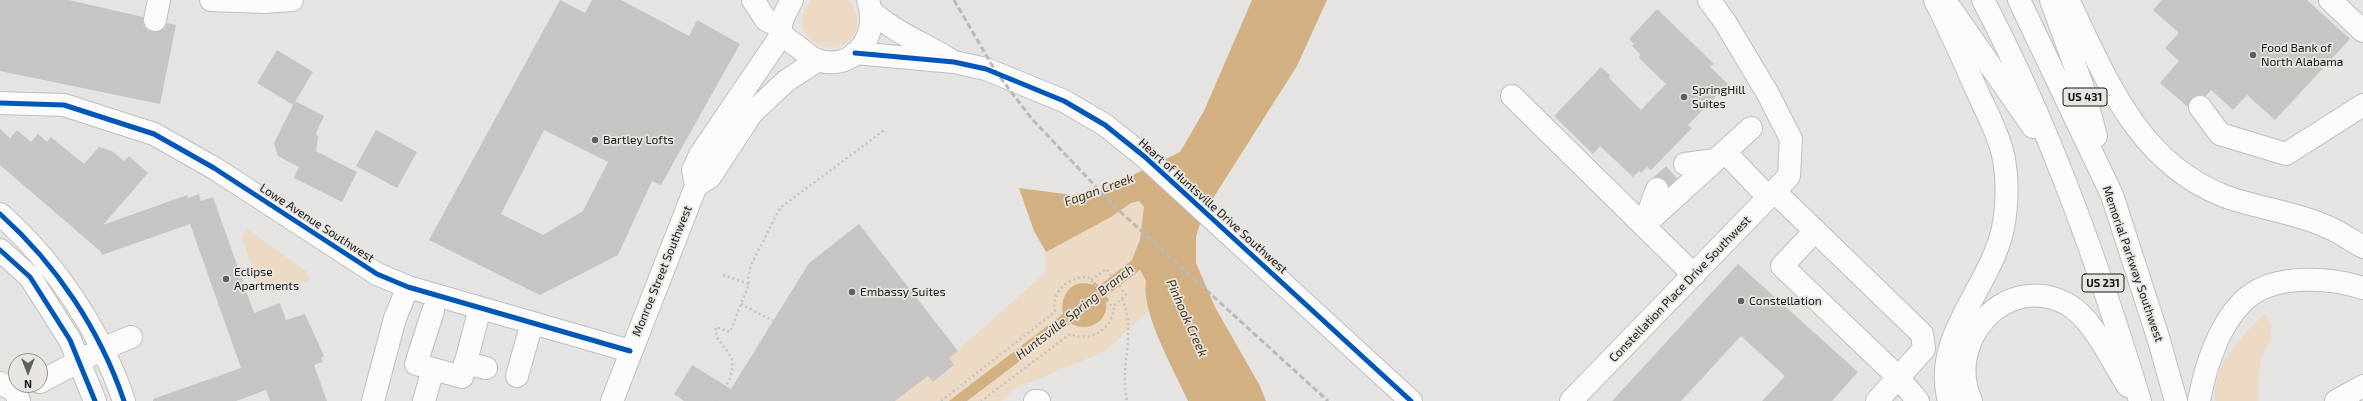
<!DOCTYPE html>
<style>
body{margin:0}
#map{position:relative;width:2363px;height:401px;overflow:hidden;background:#e6e4e2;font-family:"Exo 2",sans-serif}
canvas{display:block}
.north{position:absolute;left:8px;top:353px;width:40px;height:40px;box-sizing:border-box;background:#e8e5e0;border:1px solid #94928e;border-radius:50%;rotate:180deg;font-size:11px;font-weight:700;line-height:16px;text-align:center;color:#171614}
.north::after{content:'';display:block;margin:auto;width:14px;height:18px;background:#5f5e5c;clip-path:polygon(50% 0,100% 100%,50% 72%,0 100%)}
</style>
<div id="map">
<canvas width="2363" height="401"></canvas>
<div class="north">N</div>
</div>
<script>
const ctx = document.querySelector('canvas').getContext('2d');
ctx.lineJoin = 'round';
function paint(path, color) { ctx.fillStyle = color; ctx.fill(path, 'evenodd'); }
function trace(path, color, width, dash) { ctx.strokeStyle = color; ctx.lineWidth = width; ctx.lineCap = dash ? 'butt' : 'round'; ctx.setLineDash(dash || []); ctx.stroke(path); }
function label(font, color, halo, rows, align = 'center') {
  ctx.font = font + ' "Exo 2",sans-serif'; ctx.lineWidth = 3.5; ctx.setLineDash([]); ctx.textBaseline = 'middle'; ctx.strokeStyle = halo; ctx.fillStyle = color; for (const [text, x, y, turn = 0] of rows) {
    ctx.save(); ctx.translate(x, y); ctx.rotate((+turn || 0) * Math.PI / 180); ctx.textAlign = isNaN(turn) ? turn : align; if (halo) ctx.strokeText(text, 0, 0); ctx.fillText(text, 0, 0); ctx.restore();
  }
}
paint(new Path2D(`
 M811 0H848C855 7 858 15 857 25 849 69 777 40 811 0Z
 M1139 201 1144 207C1143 226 1139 242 1132 260L1146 281 1145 290 1148 311 1104 352 1015 388 1001 401H895L928 376 933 382 954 366 949 358 1045 273 1046 252 1111 217 1131 203Z
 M247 229 306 271 309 280 275 291 272 283 259 287 242 237Z
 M2266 313 2271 328 2270 341 2262 355 2259 372 2258 401H2215C2212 364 2241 336 2266 313Z`), '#ecdac4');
paint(new Path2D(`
 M1252 0H1327L1297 66 1203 214 1196 237V263L1215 307 1260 386 1266 401H1188C1175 372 1140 311 1146 281L1140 270 1106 296 1109 299 1106 302C1109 323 1086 333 1070 323L967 401H949L1063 314C1059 296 1073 277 1092 285L1095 282 1099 286 1132 260 1140 239 1144 207 1139 201 1131 203 1111 217 1046 252 1034 231 1019 188 1088 197 1180 152 1204 111Z`), '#d2b082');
paint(new Path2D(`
 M0 0H69L143 17V24L147 30 153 32 164 29 167 23 176 25 160 104 0 71Z
 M560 0 585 13 592 0H621L689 36 697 20 740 44 661 185 652 181 618 255 540 295 429 240ZM544 130 608 162 583 211 543 235 501 214Z
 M2162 0H2307L2350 39 2275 120 2247 95 2233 110 2211 90 2206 96 2199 95 2193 97 2188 107 2160 83 2179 61 2165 48 2179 33 2153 10Z
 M1657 9 1714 64 1710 67 1728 84 1688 125 1692 128 1651 170 1647 167 1641 173 1639 171 1633 177 1600 146 1593 154 1554 116 1601 67 1610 75 1609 78 1641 110 1666 84 1639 58 1640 54 1632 46 1634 44 1629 39Z
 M277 50 313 72 293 105 257 83Z
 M295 101 324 116 316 133 318 137 316 151 357 172 342 202 294 178 299 167 278 156 274 143Z
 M0 129 10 138 17 130 31 142 38 134 47 142 51 137 84 164 99 147 112 151 124 161 129 156 148 173 103 225 187 195 188 198 199 194 201 201 213 197 254 313 280 303 286 320 305 314 324 356 321 358 323 362 314 365 327 401H270L266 390 236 401H153V399L241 368 190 224 102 255 100 251 0 165Z
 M376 130 417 152 397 188 356 166Z
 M859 224 958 351 949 358 954 365 933 382 928 376 895 401H684L674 394 692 365 731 389 809 263Z
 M1738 264 1858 372 1832 401H1762L1785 376 1741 336 1681 401H1612Z`), '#c7c5c3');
trace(new Path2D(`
 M1657 189 1685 164`), '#c7c5c3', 22, [22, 11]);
const minor = new Path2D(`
 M211 0 264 2 292 0
 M753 0 766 20 781 27
 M792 0C788 8 780 20 781 29 782 37 791 42 797 46 804 51 809 57 817 60 856 72 880 34 868 0
 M2330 0 2363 31
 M872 12C896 33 923 43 949 59
 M155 20 159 0
 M855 53 954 62 986 69 1064 101 1105 125 1145 157 1411 401
 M1512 96 1694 275
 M0 103 64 105 154 134 214 168 377 274 408 287 630 351
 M2200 107 2220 134 2286 154 2363 105
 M1725 152 1768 197
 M1685 164 1716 160
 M696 186 710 177 752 113 786 81 818 60
 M1774 191 1922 334 1924 349 1877 401
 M0 214C56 264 100 330 124 401
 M1645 222 1657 189
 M1644 225 1751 128
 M1815 231 1782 266 1898 377 1918 401
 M0 250 30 277 70 340 95 401
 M433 311 416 364 433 369
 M465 363 486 368
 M517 376 532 323
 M40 382 102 349 131 337
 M0 383 15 391 19 401
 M373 401 395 318 408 287
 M424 401 433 369 462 377 480 308
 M612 401 696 186 693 170 700 155 782 34
 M1035 401H1039
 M1571 401 1789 176 1791 139 1768 94 1725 22 1709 0
 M2336 401 2363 386`);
const highway = new Path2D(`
 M1935 0C1950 30 1964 61 1977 91 1987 113 1999 135 2004 159 2008 181 2007 206 2003 228 1991 287 1931 337 1949 401
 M1983 0C2050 128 2098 263 2140 401
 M2019 0 2112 195 2158 337 2176 401
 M2051 0 2082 85 2096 136
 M2068 0C2106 78 2137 162 2224 196 2260 209 2300 213 2334 230 2344 235 2354 242 2363 247
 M1951 9 2033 127
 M1971 401C1944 341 2006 271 2067 304 2093 318 2112 362 2128 386
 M2199 401C2205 367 2220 320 2248 297 2276 274 2331 277 2363 288`);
trace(minor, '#c0bfbd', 24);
trace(highway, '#c0bfbd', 24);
trace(new Path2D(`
 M723 275 749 284
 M1091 280 1106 269 1126 295 1112 307
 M1122 299C1137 329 1119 368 1127 401
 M741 304 773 321
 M716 401C722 392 730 382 732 371 737 350 712 344 716 327L730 332 749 284 748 276 752 263 780 208 886 129
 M941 401 1055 312C1051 291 1068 277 1088 277L1091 280 1114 309C1110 331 1091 342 1070 334L981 401`), '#c3c3c2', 2.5, [2, 3]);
trace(minor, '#fbfbfb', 22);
trace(highway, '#fbfbfb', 22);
trace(new Path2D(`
 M954 0 996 72 1032 119 1115 207 1328 401`), '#bbbab9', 3, [6, 3]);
trace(new Path2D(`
 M855 53 954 62 986 69 1064 101 1105 125 1145 157 1411 401
 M0 103 64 105 154 134 214 168 377 274 408 287 630 351
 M0 214C56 264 100 330 124 401
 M0 250 30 277 70 340 95 401`), '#0057b8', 5);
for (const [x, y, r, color] of [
 [2253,55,4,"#5f5e5c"],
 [1684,97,4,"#5f5e5c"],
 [595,140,4,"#5f5e5c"],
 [226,279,4,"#5f5e5c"],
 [852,292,4,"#5f5e5c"],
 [1741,301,4,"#5f5e5c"]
]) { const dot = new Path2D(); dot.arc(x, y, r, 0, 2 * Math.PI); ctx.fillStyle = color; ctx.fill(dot); trace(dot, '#e8e5e0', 1.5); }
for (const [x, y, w] of [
 [2085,97,44],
 [2103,283,42]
]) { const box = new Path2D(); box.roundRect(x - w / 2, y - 9, w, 18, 3); ctx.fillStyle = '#e8e5e0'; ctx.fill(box); trace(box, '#171614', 1); }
label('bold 11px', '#171614', null, [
 ["US 431",2085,97],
 ["US 231",2103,283]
]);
label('12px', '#171614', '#e8e5e0', [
 ["Food Bank of",2261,48],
 ["North Alabama",2261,62],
 ["SpringHill",1692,90],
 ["Suites",1692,104],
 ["Bartley Lofts",603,140],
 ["Eclipse",234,272],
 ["Apartments",234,286],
 ["Embassy Suites",860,292],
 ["Constellation",1749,301]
], 'left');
label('12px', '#171614', '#e8e5e0', [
 ["Heart of Huntsville Drive Southwest",1213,206,42],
 ["Lowe Avenue Southwest",317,223,33],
 ["Memorial Parkway Southwest",2133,264,71],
 ["Monroe Street Southwest",662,271,-68],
 ["Constellation Place Drive Southwest",1680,289,-46]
]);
label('italic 13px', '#473316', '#e8e5e0', [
 ["Fagan Creek",1099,190,-20],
 ["Huntsville Spring Branch",1075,312,-38],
 ["Pinhook Creek",1187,318,66]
]);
</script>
